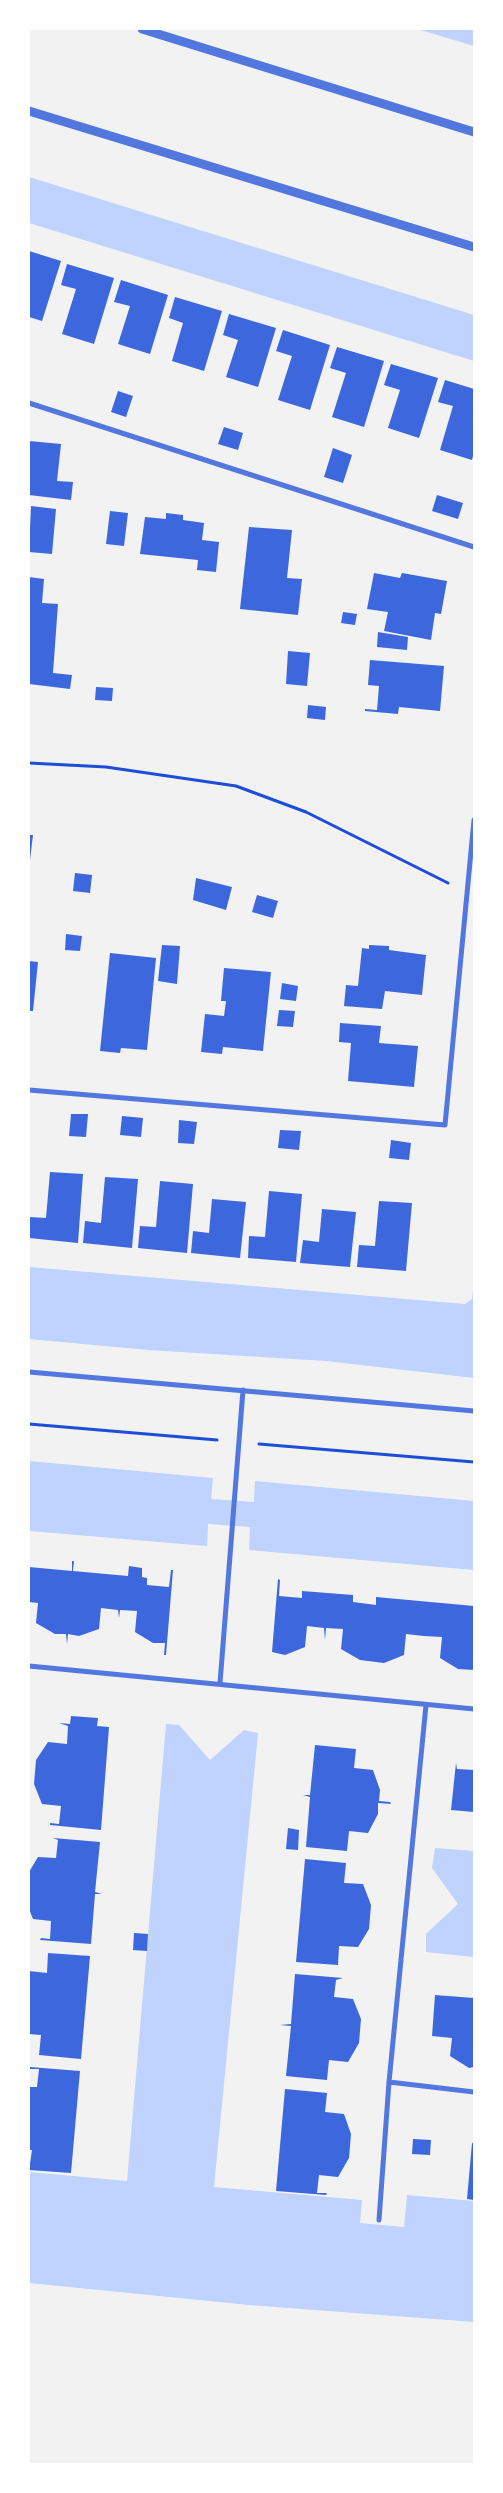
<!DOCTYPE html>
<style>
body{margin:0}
#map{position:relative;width:503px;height:2493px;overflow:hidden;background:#f2f2f2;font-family:"Golos Text",sans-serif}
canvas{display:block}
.frame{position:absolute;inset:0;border:30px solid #fff;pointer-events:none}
</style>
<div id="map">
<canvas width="503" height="2493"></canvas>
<div class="frame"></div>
</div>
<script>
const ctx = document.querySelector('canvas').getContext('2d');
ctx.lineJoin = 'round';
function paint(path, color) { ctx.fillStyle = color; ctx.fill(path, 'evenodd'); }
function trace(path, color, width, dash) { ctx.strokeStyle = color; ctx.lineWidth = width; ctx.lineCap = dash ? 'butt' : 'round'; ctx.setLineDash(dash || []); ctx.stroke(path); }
paint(new Path2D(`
 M417 29H474V46Z
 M29 177 474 315V361L29 223Z
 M29 1267 465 1304 472 1299 474 1281V1378L326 1361 148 1350 29 1339Z
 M29 1461 213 1478 211 1499 254 1502 255 1481 474 1501V1570L249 1550 250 1527 208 1524 207 1546 29 1531Z
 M166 1724 179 1725 210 1760 244 1730 258 1733 214 2187 362 2200 360 2223 404 2227 407 2195 474 2201V2322L249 2305 29 2283V2172L127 2181Z
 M435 1848 474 1851V1957L426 1952V1934L458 1904 432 1868Z`), '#bfd3fe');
paint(new Path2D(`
 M29 251 61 261 42 321 29 317Z
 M67 264 114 278 94 344 62 334 76 289 61 285Z
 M121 280 168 295 150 354 118 344 130 306 114 302Z
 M175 297 222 311 204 371 172 361 183 323 169 318Z
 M229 314 276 328 258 387 226 377 238 340 223 335Z
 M283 330 330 345 310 410 278 400 292 356 276 351Z
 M337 347 384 361 364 427 332 417 346 373 330 368Z
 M391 364 438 378 419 438 388 428 400 390 384 385Z
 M445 380 474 389V452L472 460 440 450 453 406 438 402Z
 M118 391 133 396 126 417 111 412Z
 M224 427 243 433 238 450 218 444Z
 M29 441 61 444 57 481 73 482 71 500 29 495Z
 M333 448 352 455 343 483 324 477Z
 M437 495 463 503 458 519 432 511Z
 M31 506 56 509 52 554 29 552Z
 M110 511 128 513 124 546 106 544Z
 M166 513 183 515V520L204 523 202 540 219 542 216 572 197 570 198 560 140 554 145 517 166 519Z
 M249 527 292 530 287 578 302 579 298 615 240 609Z
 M374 573 400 578 402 573 447 581 441 614 435 613 431 640 384 631 388 612 367 609Z
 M29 577 44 579 42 603 58 604 53 673 72 675 70 689 29 684Z
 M343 612 357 614 355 625 341 623Z
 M378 632 408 637 407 650 377 647Z
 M288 651 310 653 307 686 286 684Z
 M370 660 444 666 440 711 399 707 398 714 365 711V709L377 710 379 686 368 685Z
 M96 687 113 688 112 701 95 700Z
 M308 705 326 707 325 720 307 718Z
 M29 835H33L30 860H29Z
 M75 873 92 875 90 893 73 891Z
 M196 878 232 887 226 910 193 900Z
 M257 895 278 901 273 918 252 912Z
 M66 934 82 936 80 951 65 950Z
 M162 945 180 946 177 984 158 981Z
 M369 945 389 946V950L426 955 422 995 385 991 382 1009 344 1006 346 985 358 986 362 948 369 949Z
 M110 953 156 958 147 1050 121 1048 120 1053 100 1051Z
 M29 961 38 962 33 1011H29Z
 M224 968 271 972 263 1051 223 1047 222 1054 201 1052 205 1014 224 1016 226 1001H221Z
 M282 983 298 986 296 1001 280 999Z
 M279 1010 295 1011 293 1027 277 1026Z
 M340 1023 381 1026 379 1043 418 1046 414 1087 348 1081 351 1043 339 1042Z
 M71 1114H88L86 1137 69 1136Z
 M122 1116 143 1118 141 1137 120 1135Z
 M179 1120 197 1122 194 1144 178 1143Z
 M280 1130 301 1131 299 1150 278 1148Z
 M391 1140 411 1143 409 1160 389 1158Z
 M50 1172 83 1174 78 1243 29 1238 30 1217 46 1218Z
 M105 1177 138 1179 132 1248 83 1243 85 1221 101 1223Z
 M160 1181 193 1184 187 1253 138 1248 140 1226 156 1227Z
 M269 1191 302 1194 296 1262 248 1258 249 1236 265 1237Z
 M212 1199 246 1202 240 1258 191 1253 193 1231 209 1233Z
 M379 1201 412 1203 406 1271 357 1267 359 1245 375 1246Z
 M322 1209 356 1212 350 1267 300 1263 303 1240 319 1242Z
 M72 1561H74L73 1571 128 1576 129 1566 142 1568V1577L147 1578V1585L169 1587 171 1570H173L166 1655H164L165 1643H153L135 1632 137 1611 120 1610 119 1618 118 1610 101 1608 99 1629 79 1636 68 1634 67 1644 66 1634H55L36 1623 38 1603 29 1602V1567L72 1571Z
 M278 1579 280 1580 279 1596 302 1598V1591L353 1595V1602L376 1605V1597L474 1606V1670L458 1669 440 1658 442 1637 424 1636 406 1634 404 1655 384 1663 360 1660 341 1649 343 1629 326 1628 325 1640 324 1628 307 1626 305 1647 285 1655 272 1652Z
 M71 1716 98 1718 97 1726 109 1727 101 1830 50 1825V1823L59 1824 61 1806 42 1804 34 1784 36 1760 48 1742 67 1744 68 1726 59 1723 70 1724Z
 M315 1745 356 1749 354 1768 373 1770 380 1790 379 1801 390 1802 391 1804 378 1803V1814L368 1833 349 1831 347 1851 306 1847 310 1797 303 1795H310Z
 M456 1763 457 1769 474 1770V1812L451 1810Z
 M288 1828 299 1830 298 1850 286 1849Z
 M53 1838 100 1842 95 1892 102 1894H95L91 1944 40 1940 41 1938 50 1939 51 1921 33 1919 29 1909V1872L38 1857 56 1858 58 1840Z
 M305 1859 346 1863 344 1883 363 1884 371 1905 369 1929 358 1947 339 1946 338 1965 296 1962Z
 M134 1933 148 1934 147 1951 133 1950Z
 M48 1953 90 1956 81 2059 39 2055 41 2035 29 2034V1971L47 1973Z
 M295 1974 343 1978 336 1980 334 1997 353 1999 361 2019 359 2043 348 2062 329 2060 327 2080 286 2076 291 2026 280 2025 291 2024Z
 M435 1995 474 1998V2067L469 2068 450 2056 452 2038 432 2036Z
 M30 2067 80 2071 71 2173 29 2170 32 2150H29V2087H37L39 2069H29Z
 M285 2089 327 2093 325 2112 344 2114 351 2134 349 2158 338 2177 319 2175 317 2193H327L326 2195 276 2191Z
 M413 2139 431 2140 430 2155 412 2154Z
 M472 2143H474V2200L467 2199Z`), '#3d67dc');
trace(new Path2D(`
 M29 763 106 767 236 786 306 812 448 883
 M29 1424 217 1440
 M259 1444 474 1462`), '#1d4ed8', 3);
trace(new Path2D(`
 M29 403 474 547
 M29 1090 445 1125 474 820
 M29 1372 474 1411
 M29 1666 474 1709
 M220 1683 243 1390
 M389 2082 474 2092
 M379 2220 389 2082 426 1705`), '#5277de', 5);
trace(new Path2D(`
 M142 29 474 132
 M29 111 474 247`), '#5277de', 9);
</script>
